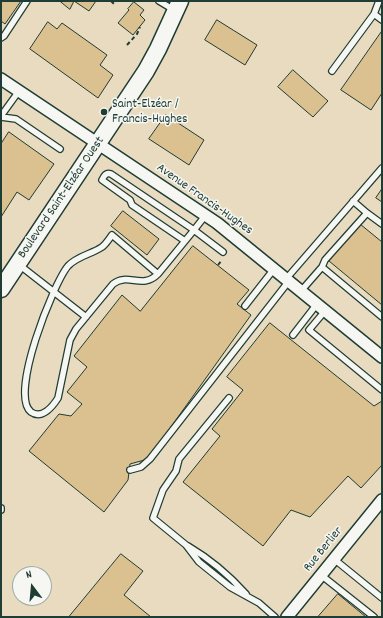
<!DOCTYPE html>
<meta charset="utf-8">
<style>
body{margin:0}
#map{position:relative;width:383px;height:618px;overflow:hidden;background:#eee6d5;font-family:Dekko,sans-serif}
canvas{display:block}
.frame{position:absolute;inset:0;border:2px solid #1f3d34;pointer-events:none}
.north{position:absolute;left:12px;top:566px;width:40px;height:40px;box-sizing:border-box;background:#f6f6f2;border:1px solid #a0aca6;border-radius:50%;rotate:344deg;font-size:11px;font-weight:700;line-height:16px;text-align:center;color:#1f3d34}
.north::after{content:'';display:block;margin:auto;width:14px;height:18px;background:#1f3d34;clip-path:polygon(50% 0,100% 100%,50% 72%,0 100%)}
</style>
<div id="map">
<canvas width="383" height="618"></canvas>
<div class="frame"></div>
<div class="north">N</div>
</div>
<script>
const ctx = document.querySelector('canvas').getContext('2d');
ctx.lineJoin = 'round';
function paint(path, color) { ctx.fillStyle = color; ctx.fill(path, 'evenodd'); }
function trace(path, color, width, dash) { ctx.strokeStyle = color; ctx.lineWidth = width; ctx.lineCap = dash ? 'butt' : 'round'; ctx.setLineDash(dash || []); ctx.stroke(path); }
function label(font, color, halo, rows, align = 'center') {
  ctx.font = font + ' Dekko,sans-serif'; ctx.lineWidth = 3; ctx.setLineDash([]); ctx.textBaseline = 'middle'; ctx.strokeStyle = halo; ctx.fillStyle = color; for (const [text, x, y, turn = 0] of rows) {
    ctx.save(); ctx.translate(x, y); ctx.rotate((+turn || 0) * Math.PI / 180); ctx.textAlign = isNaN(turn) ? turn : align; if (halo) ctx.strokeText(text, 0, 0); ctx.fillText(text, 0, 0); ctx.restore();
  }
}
paint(new Path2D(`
 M1 1H382V617H1ZM20 574H44V598H20Z`), '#e8dbc0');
const building = new Path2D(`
 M1 1H21L5 24 1 21Z
 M60 1H96L89 11 74 1 70 9Z
 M134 2 144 10 140 15 145 20 133 35 118 23 129 10 128 9Z
 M217 20 257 45 245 65 205 40Z
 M48 22 57 29 62 23 107 55 100 65 113 75 98 98 30 49Z
 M382 31V93L371 110 341 90Z
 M293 70 328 101 313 117 278 87Z
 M166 115 204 140 189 165 149 139Z
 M9 132 54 164 29 200 17 192 1 217V144Z
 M382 189V202L376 198Z
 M123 211 159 239 147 255 111 226Z
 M360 224 382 242V305L329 261Z
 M193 246 249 290 237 304 251 315 148 459 130 464 128 480 104 512 29 451 59 414 71 416 82 404 67 392 87 367 74 356 122 295 140 311Z
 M270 323 374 406 382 401V465L361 488 348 476 310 517 291 510 263 546 183 482 220 436 212 429 243 390 227 377Z
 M121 554 143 571 124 595 151 617H69Z
 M338 594 366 617H318Z`);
paint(building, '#dbc090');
trace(building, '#1f3d34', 1);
const lane = new Path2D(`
 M159 1 174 10
 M374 14 379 1
 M1 38 4 36 27 1
 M332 71 374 14 382 20
 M1 116 19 91
 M1 117 16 119 60 149
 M367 213 382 224
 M205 216 194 230 223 252
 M18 264 86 317
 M322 267 382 317
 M158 274C142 290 128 272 113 284L76 329 70 340 58 398C53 406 42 420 31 412 9 395 53 284 68 266 77 256 92 254 102 247 106 244 109 239 112 235L158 274 194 230 111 174C106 172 104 176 102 180L130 200 132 205 185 241
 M286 279 382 168
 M301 291 322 267 325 260 367 213 353 201
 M245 306 274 269
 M325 311 309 330 382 390
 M293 335 317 304
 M229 398 179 459 176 471 163 490 153 518 186 545 199 562 230 587 259 603 275 617
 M130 470 141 467 150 459 289 281
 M1 508V510
 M188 546C210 559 229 575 246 594
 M334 559 382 598
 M321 575 374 617`);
const street = new Path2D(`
 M1 79 217 223 382 357
 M287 617 382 500`);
const secondary = new Path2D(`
 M1 289 146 71 158 49 180 1`);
trace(lane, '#1f3d34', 8);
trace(street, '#1f3d34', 14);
trace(secondary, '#1f3d34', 19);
trace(new Path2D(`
 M111 1 115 5
 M127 45 137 34 140 27
 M218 265 222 260`), '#1f3d34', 2, [4, 3]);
trace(lane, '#f6f6f2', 5.5);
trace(street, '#f6f6f2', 11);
trace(secondary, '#f6f6f2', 16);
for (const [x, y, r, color] of [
 [104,112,4,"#1f3d34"]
]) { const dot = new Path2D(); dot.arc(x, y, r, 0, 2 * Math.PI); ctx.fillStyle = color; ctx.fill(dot); trace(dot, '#f6f6f2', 1.5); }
label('13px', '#1f3d34', '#f6f6f2', [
 ["Saint-Elzéar /",112,105],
 ["Francis-Hughes",112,120]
], 'left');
label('13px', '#1f3d34', '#f6f6f2', [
 ["Boulevard Saint-Elzéar Ouest",62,198,-56],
 ["Avenue Francis-Hughes",204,200,35],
 ["Rue Berlier",324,550,-51]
]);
</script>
